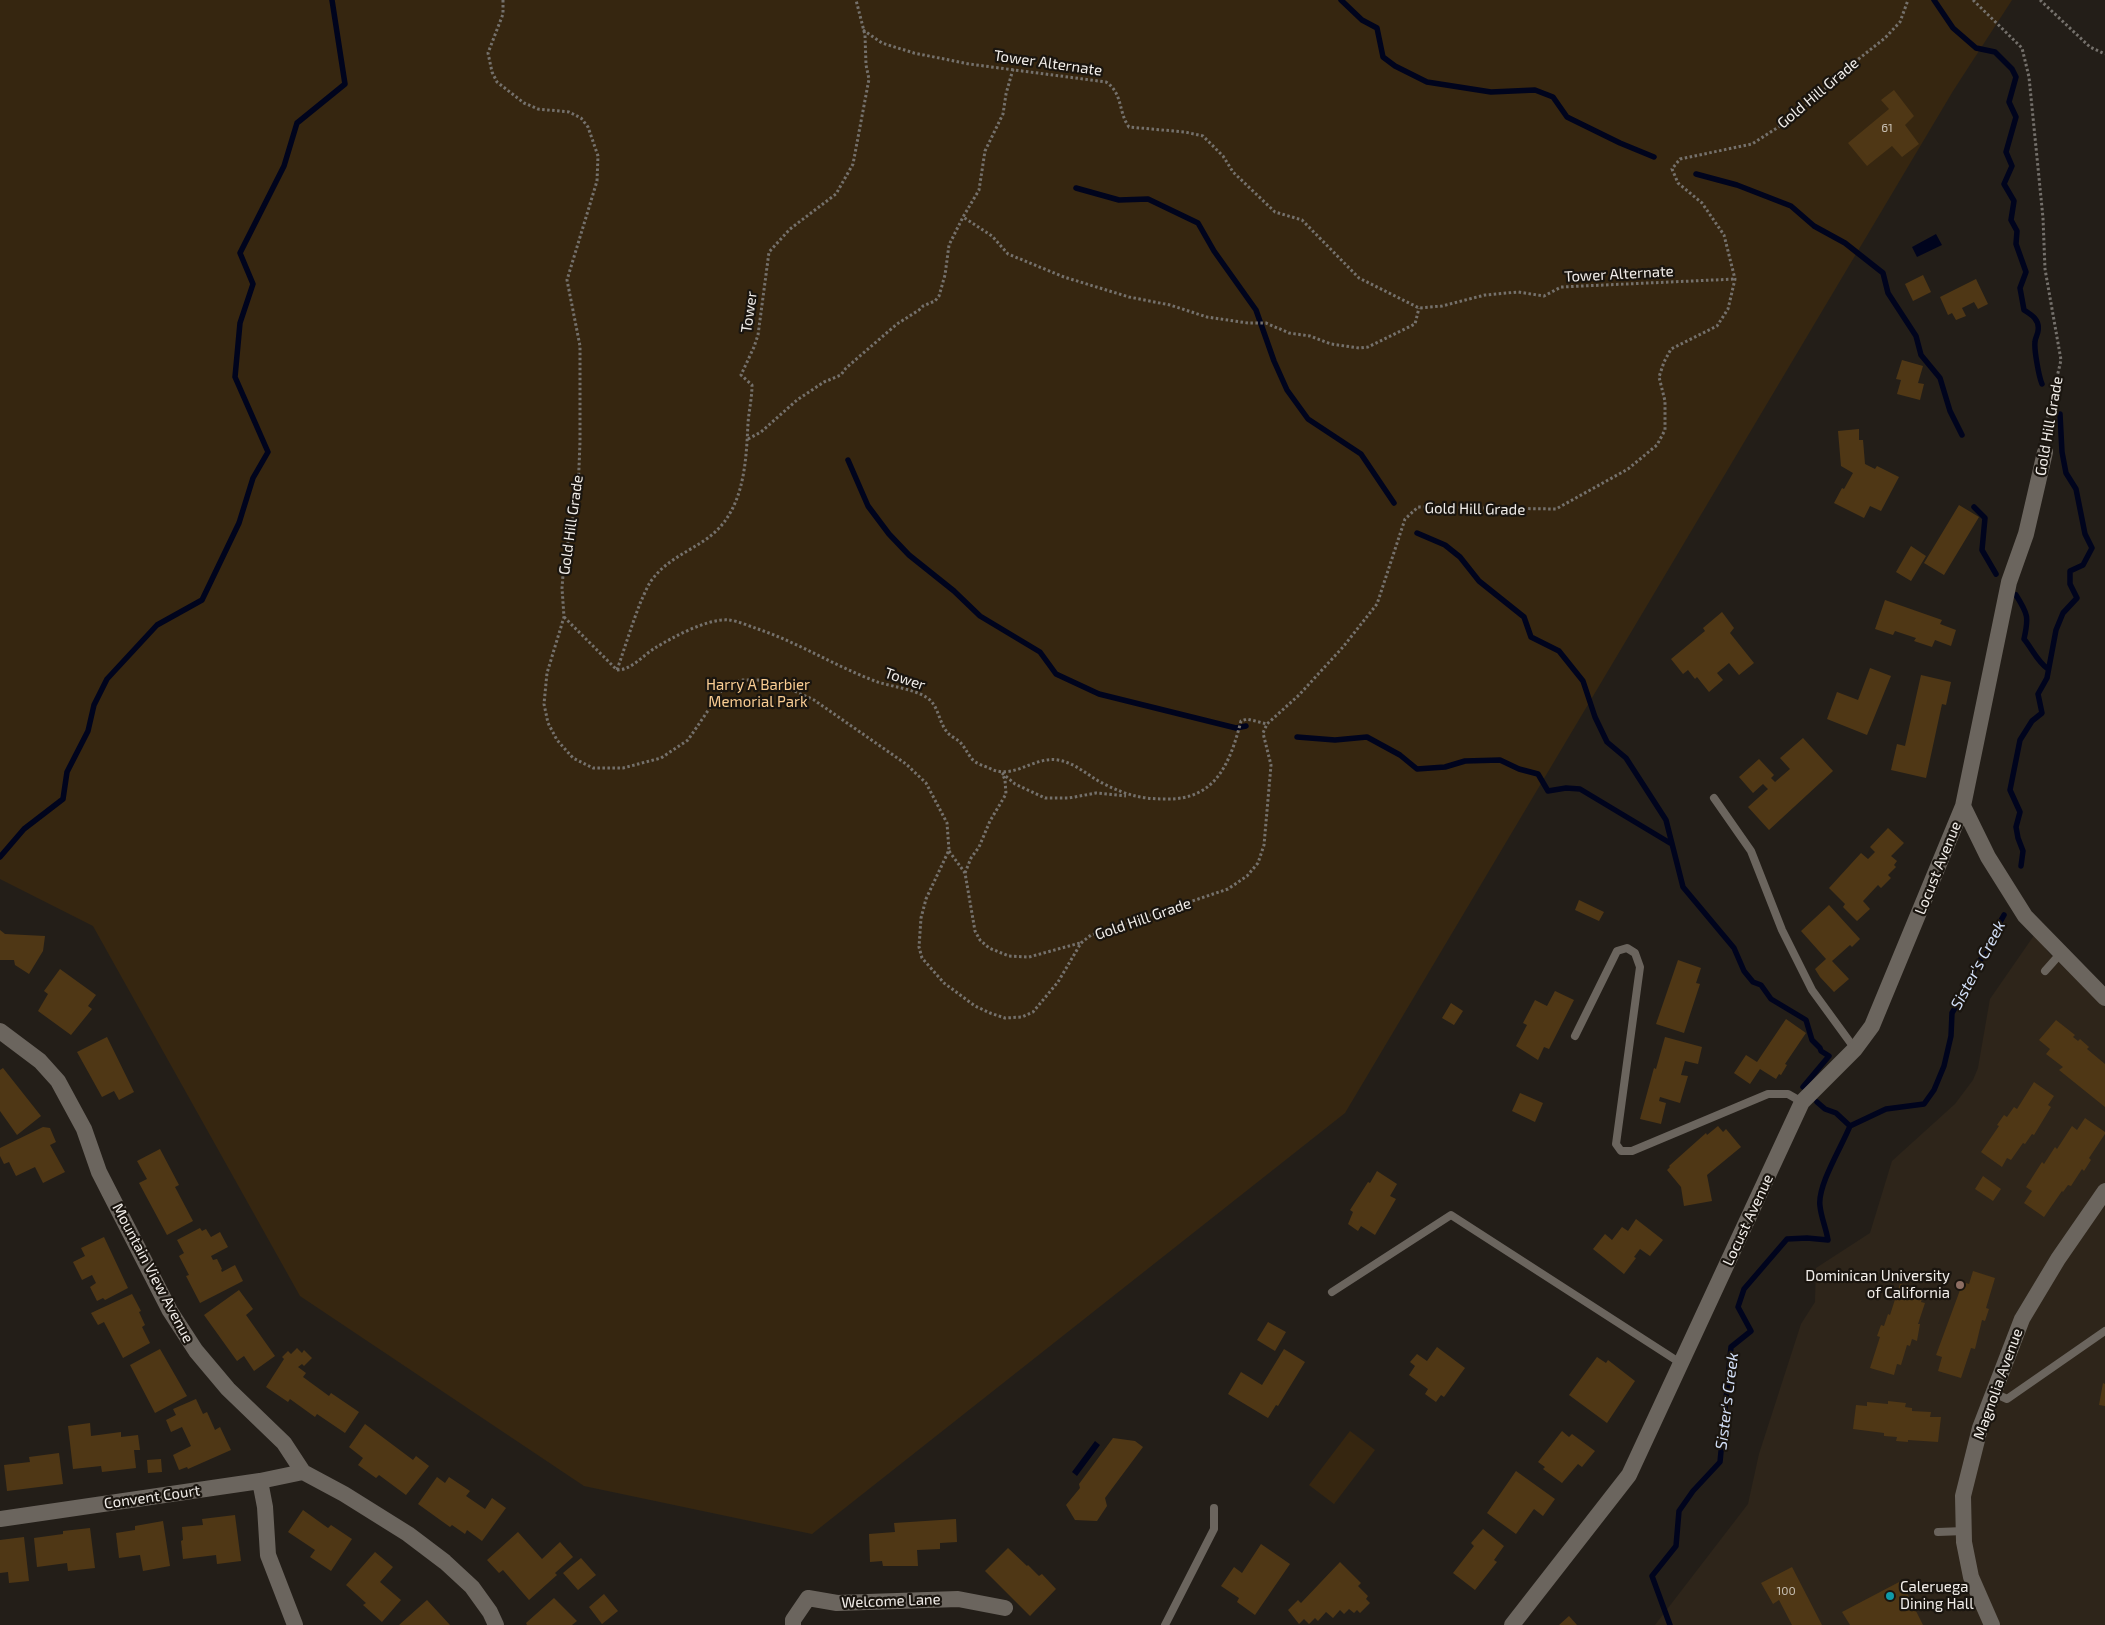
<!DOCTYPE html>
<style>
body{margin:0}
canvas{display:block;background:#231e18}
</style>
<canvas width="2105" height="1625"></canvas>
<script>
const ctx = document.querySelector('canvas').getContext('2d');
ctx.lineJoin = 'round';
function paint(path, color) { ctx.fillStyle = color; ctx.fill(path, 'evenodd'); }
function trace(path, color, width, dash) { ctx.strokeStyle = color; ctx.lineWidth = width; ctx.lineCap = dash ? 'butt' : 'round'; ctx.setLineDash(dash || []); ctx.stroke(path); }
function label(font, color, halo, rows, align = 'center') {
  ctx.font = font + ' "Exo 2",sans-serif'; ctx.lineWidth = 4.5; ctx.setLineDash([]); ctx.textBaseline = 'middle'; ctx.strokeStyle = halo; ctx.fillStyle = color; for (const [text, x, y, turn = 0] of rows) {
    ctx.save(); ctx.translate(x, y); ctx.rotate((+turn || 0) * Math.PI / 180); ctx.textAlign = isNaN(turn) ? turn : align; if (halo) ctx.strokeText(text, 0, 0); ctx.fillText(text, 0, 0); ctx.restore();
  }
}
paint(new Path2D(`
 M2035 934 2048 952 2105 1007V1625H1655L1748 1504 1759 1454 1801 1324 1815 1302 1816 1268 1870 1233 1892 1161 1955 1104 1973 1080 1978 1068 1990 999Z`), '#2e251a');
paint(new Path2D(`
 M0 0H2012L1953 91 1345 1113 812 1534 584 1486 300 1296 93 926 0 879Z
 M1350 1431 1375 1450 1334 1504 1309 1485Z`), '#362610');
paint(new Path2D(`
 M1936 234 1942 245 1917 257 1912 247Z
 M1095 1441 1100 1445 1077 1476 1072 1472Z`), '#00041d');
trace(new Path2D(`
 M1341 0 1362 20 1377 28 1383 57 1395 66 1427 82 1491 92 1535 90 1553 97 1567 117 1620 143 1654 157
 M1934 0 1953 28 1976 48 1995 52 2012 69 2016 77 2009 102 2016 117 2006 152 2012 166 2004 184 2014 201 2011 220 2017 231 2016 244 2026 272 2020 288 2024 310C2032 315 2040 320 2038 331 2038 334 2035 338 2035 342 2034 350 2039 377 2042 384
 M1696 174 1737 185 1791 206 1814 226 1845 243 1883 273 1888 293 1916 336 1921 355 1940 378 1950 411 1962 435
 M1076 188 1119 200 1148 199 1198 223 1214 251 1256 310 1274 361 1287 390 1308 419 1361 454 1394 503
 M848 460 868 506 889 534 909 555 954 591 980 616 1040 652 1056 674 1099 694 1236 728 1246 726
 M1974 507 1985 518 1982 550 1996 574
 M1417 533 1445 545 1460 557 1479 581 1524 617 1531 637 1559 651 1583 681 1595 717 1607 742 1626 758 1666 820 1683 887 1734 948 1744 971 1753 982 1761 985 1771 999 1806 1020 1812 1040 1820 1048 1821 1051 1829 1056 1803 1087
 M2016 595C2028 614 2029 617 2024 639 2033 650 2037 661 2048 669
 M1297 737 1335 740 1367 737 1400 755 1417 769 1445 767 1465 761 1500 760 1519 769 1538 774 1548 791 1566 788 1580 789 1670 843
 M0 857 24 829 63 799 67 772 88 731 94 705 107 679 157 625 202 600 239 523 253 478 268 452 235 377 240 323 253 284 240 253 284 166 297 123 345 84 332 0
 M2021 866 2023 851 2018 838 2016 827 2020 812 2010 790 2020 740 2032 721 2042 713 2038 694 2047 678 2056 630 2063 613 2077 598 2070 584V571L2083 565 2092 548 2085 534 2076 489 2066 473 2062 452 2060 414
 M1817 1102 1825 1109 1836 1113 1850 1126
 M1670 1625 1652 1576 1676 1546 1679 1511 1693 1491 1720 1462 1731 1347 1751 1331 1738 1307 1744 1289 1787 1239 1807 1238 1828 1240C1826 1228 1821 1217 1820 1206 1817 1186 1842 1146 1850 1126L1886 1109 1924 1104 1934 1090 1944 1066 1951 1036 1952 1013 1964 993 1977 963 1989 951 1994 933 2004 915`), '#00041d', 5.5);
paint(new Path2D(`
 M1894 90 1914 116 1905 125 1919 144 1902 157 1892 146 1867 166 1848 143 1889 109 1881 100Z
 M1923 275 1931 292 1913 301 1905 284Z
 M1976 279 1988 304 1978 309 1974 302 1962 308 1966 316 1956 320 1952 313 1948 315 1940 297Z
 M1902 360 1923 366 1918 383 1924 384 1920 400 1897 394 1901 380 1896 379Z
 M1859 429V440H1863L1865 464 1875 469 1877 466 1899 477 1881 511 1870 506 1864 518 1834 503 1842 488 1844 489 1853 473 1841 466 1838 431Z
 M1959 505 1979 517 1944 575 1924 563Z
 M1911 546 1926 556 1911 581 1896 572Z
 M1885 600 1942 620 1940 624 1956 630 1951 646 1935 640 1932 647 1914 641 1916 638 1895 631 1893 635 1875 629Z
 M1722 612 1734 628 1730 633 1754 663 1739 675 1729 663 1717 673 1723 680 1709 692 1697 677 1695 679 1688 670 1683 674 1671 659 1705 631 1703 628Z
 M1870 668 1891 676 1867 735 1827 719 1837 692 1858 700Z
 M1921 675 1951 682 1946 705 1942 704 1926 778 1891 770 1897 744 1905 746Z
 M1803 738 1833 771 1769 830 1748 807 1768 789 1763 784 1753 793 1739 777 1759 759 1774 775 1771 778 1775 782 1790 769 1780 758Z
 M1888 828 1904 843 1891 856 1897 861 1894 865 1896 867 1888 875 1891 878 1881 888 1878 885 1863 901 1870 909 1857 921 1843 907 1845 904 1829 888 1861 853 1868 859 1875 852 1870 847Z
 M1579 900 1604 912 1599 921 1575 910Z
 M1829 905 1860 939 1852 947 1850 945 1832 961 1849 979 1834 992 1820 977 1815 969 1826 959 1801 931Z
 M0 930 5 934 45 936 43 951 29 974 15 965 14 960H0Z
 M1678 960 1701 968 1696 983 1700 984 1684 1033 1656 1024Z
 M60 969 96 995 88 1006 92 1009 71 1035 38 1011 48 994 44 991Z
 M1555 991 1574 1000 1549 1049 1544 1047 1538 1060 1516 1046 1527 1025 1523 1023 1535 1000 1547 1006Z
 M1451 1003 1463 1011 1454 1025 1442 1018Z
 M1786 1019 1806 1033 1785 1064 1787 1065 1781 1075 1779 1074 1776 1079 1760 1069 1750 1084 1734 1073 1746 1055 1757 1062Z
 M2056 1020 2075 1035 2073 1037 2078 1041 2080 1039 2089 1047 2087 1049 2105 1064V1107L2059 1070 2063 1067 2046 1054 2050 1049 2039 1040Z
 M107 1037 134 1092 119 1100 114 1091 102 1097 77 1052Z
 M1665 1037 1702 1047 1698 1064 1685 1061 1681 1075 1688 1076 1680 1103 1660 1097 1659 1101 1666 1103 1661 1124 1640 1119 1654 1068 1656 1069Z
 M3 1068 41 1116 17 1135 0 1111V1070Z
 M2034 1082 2054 1096 2048 1105 2051 1107 2034 1135 2032 1134 2025 1144 2023 1143 2011 1160 2007 1158 2002 1167 1981 1152 1999 1126 1997 1125 2004 1115 2007 1117 2014 1107 2017 1109Z
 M1520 1093 1543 1103 1535 1122 1512 1111Z
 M2085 1118 2105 1132V1134L2089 1158 2091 1160 2084 1171 2082 1169 2071 1186 2068 1185 2063 1192 2062 1191 2044 1217 2024 1203 2032 1191 2026 1187 2042 1162 2044 1164 2055 1147 2057 1149 2072 1126 2077 1130Z
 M1718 1126 1723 1132 1726 1129 1741 1147 1707 1175 1712 1201 1684 1206 1681 1187 1667 1170 1670 1167 1669 1166 1706 1133 1707 1135Z
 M43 1127 50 1128 56 1142 50 1145 65 1172 43 1183 35 1167 16 1176 9 1162 4 1164 0 1156V1148Z
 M160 1149 179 1185 175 1187 193 1221 167 1235 139 1183 147 1179 137 1161Z
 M1377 1171 1397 1184 1390 1196 1396 1199 1375 1235 1361 1226 1358 1231 1348 1224 1353 1212 1350 1210 1368 1182 1370 1183Z
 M1983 1176 2001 1189 1993 1201 1975 1189Z
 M1636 1219 1663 1240 1650 1256 1640 1249 1634 1257 1636 1258 1624 1274 1593 1249 1605 1234 1612 1240 1622 1227 1628 1231Z
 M200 1228 202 1231 206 1229 211 1237 220 1232 228 1247 211 1256 213 1260 217 1259 222 1269 221 1270 222 1272 235 1265 243 1281 200 1303 186 1276 189 1275 179 1256 184 1253 177 1240Z
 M104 1237 128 1288 105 1300 103 1298 97 1301 90 1287 96 1283 92 1275 82 1280 73 1262 85 1256 81 1248Z
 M1973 1271 1995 1278 1986 1308 1989 1309 1985 1321 1982 1320 1975 1349 1971 1348 1961 1378 1938 1371 1942 1357 1936 1355 1963 1282 1969 1284Z
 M1900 1284 1924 1292 1921 1302 1925 1303 1918 1324H1920L1917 1341 1912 1339 1910 1346 1907 1345 1901 1365 1897 1364 1894 1375 1870 1368 1880 1337 1877 1336 1881 1325 1884 1326 1888 1314 1890 1315Z
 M239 1290 253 1309 246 1315 275 1356 254 1371 244 1356 237 1361 204 1315Z
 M132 1294 141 1311 139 1312 145 1325 142 1327 150 1343 123 1358 104 1322 98 1325 91 1313Z
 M1268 1322 1286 1332 1275 1351 1257 1340Z
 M1437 1347 1465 1368 1444 1397 1441 1395 1436 1402 1425 1394 1428 1389 1409 1375 1415 1366 1410 1362 1417 1354 1427 1361Z
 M297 1348 302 1353 304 1350 312 1358 304 1366 302 1364 298 1367 306 1373 303 1377 329 1396 331 1393 359 1412 345 1433 317 1414 315 1417 290 1399 288 1402 266 1387 284 1359 282 1357 288 1351 291 1354Z
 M160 1349 187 1396 155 1413 130 1365Z
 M1284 1349 1305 1362 1278 1406 1276 1405 1268 1418 1228 1394 1241 1372 1262 1385Z
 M1597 1357 1606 1363 1608 1360 1635 1381 1607 1423 1569 1395Z
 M2103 1383 2105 1384V1406L2099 1405Z
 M196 1399 203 1414 207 1412 215 1430 220 1427 231 1450 188 1469 187 1467 179 1470 173 1455 191 1446 182 1427 171 1432 166 1420 176 1415 173 1409Z
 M1888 1401 1906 1403 1905 1407 1912 1408V1411L1931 1412 1930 1417H1941L1938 1442 1908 1440V1442L1896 1441 1897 1437 1884 1436V1433L1853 1429 1856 1405 1867 1406V1402L1888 1404Z
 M90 1423 91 1436 121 1432V1437L138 1435 140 1450H134L136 1468 102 1472 101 1466 73 1469 68 1426Z
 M365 1424 413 1460 416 1456 429 1466 406 1495 379 1475 376 1478 358 1465 363 1458 349 1447Z
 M1562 1431 1569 1437 1572 1434 1595 1451 1582 1467 1578 1464 1562 1483 1543 1469 1545 1467 1538 1462Z
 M1113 1438 1135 1441 1143 1447 1105 1498 1107 1506 1097 1521 1075 1520 1066 1505 1080 1488 1079 1484Z
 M59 1453 63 1484 7 1491 4 1465 30 1462 29 1457Z
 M161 1459 162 1472 148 1473 147 1460Z
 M1516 1471 1555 1499 1543 1516 1534 1509 1516 1534 1487 1513Z
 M437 1477 445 1483 449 1477 470 1491 466 1496 485 1509 492 1498 506 1508 482 1541 467 1530 465 1534 452 1525 450 1527 418 1504Z
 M303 1510 328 1528 331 1525 352 1539 331 1571 310 1557 315 1550 288 1532Z
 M235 1515 241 1561 217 1564 216 1555 183 1559 181 1541 183 1540 182 1527 203 1525 202 1519Z
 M956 1519 957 1542 940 1543V1549L917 1550 918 1566H883L882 1561 870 1562 869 1534 895 1532 894 1523Z
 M163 1521 170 1566 143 1571 140 1555 119 1558 116 1533 135 1530V1526Z
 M90 1528 95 1568 68 1571 67 1563 37 1567 34 1538 63 1534V1531Z
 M1483 1529 1504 1546 1494 1560 1497 1562 1475 1590 1453 1573 1474 1546 1471 1543Z
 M518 1532 542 1559 560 1542 573 1557 555 1573 557 1575 529 1600 503 1570 499 1573 487 1560Z
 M24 1537 29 1581 9 1583 8 1572 0 1573V1540Z
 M1261 1544 1290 1564 1255 1615 1237 1602 1239 1598 1221 1586 1234 1567 1242 1573Z
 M1008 1548 1027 1566 1028 1565 1039 1576 1042 1574 1056 1589 1030 1616 985 1571Z
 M375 1552 393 1567 380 1582 401 1600 382 1622 363 1605 366 1603 346 1585Z
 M581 1558 596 1575 578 1590 563 1573Z
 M1340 1562 1361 1583 1358 1586 1368 1596 1366 1599 1370 1603 1360 1613 1357 1610 1354 1613 1349 1609 1344 1614 1340 1610 1333 1618 1326 1612 1318 1621 1315 1618 1309 1624 1304 1619 1299 1624 1288 1610 1298 1600 1301 1603Z
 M1792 1567 1822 1625H1792L1779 1600 1773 1604 1761 1583Z
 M1901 1581 1923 1625H1850L1842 1612Z
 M604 1594 618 1611 602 1624 589 1607Z
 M554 1598 577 1621 572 1625H527L526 1623Z
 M427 1600 450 1625H399Z
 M1569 1616 1577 1625H1559Z`), '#4f3715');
trace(new Path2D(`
 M503 0V14L488 53 492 72 497 82 524 103 538 109 569 112 581 118 588 127 598 156 597 181 567 280 580 346V442L578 493 564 562 562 588 564 617 547 673 544 704 548 723 557 740 573 758 593 768H623L661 758 688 740 722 690 741 680H758L777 683 814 700 906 764 926 783 947 823 949 850 926 899 921 918 919 947 922 958 944 983 975 1006 990 1013 1005 1018 1022 1017 1033 1012 1058 982 1081 943 1091 935 1228 889 1247 876 1258 863 1264 845 1271 765 1263 733 1267 724 1299 695 1343 647 1377 604 1405 519 1418 507 1556 509 1628 469 1657 445 1665 430V401L1659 377 1664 362 1671 349 1717 326 1728 309 1735 279 1724 235 1702 203 1678 183 1672 169 1680 159 1752 144 1794 117 1851 65 1885 38 1900 22 1908 0
 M1973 0 2022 48 2029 77 2043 218 2045 269 2061 360 2048 416 2046 436
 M2040 0 2090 47 2105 54
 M863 30 882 43 914 53 969 64 1106 82C1123 93 1118 112 1129 127L1185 132 1203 136 1223 156 1233 172 1275 212 1302 220 1359 278 1419 308 1442 306 1485 295 1518 292 1544 296 1561 287 1735 279
 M1013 69 1006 94 1003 114 985 151 979 190 963 217 992 236 1008 254 1064 277 1129 297 1170 305 1207 317 1248 323H1266L1289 333 1310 336 1331 344 1359 348 1368 347 1415 324 1419 308
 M748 439 761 432 797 400 824 382 841 375 846 368 897 324 919 310 923 306 935 301 939 296 945 275 949 245 963 217
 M564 617 617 670C625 647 632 624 641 601 644 595 647 587 651 581 665 561 686 553 705 540 744 514 746 465 748 423 749 410 752 398 752 385L741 375 754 347 758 335 769 252 790 229 836 194 853 164 869 79 866 65 865 35 856 0
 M617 670C632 670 643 655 655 648 673 637 708 618 729 620 738 621 749 626 758 629 799 643 835 666 875 681 891 687 911 688 926 697 939 705 938 721 947 732 950 736 955 738 959 741 965 747 967 753 972 759 975 763 984 766 989 768 1013 781 1033 756 1058 760 1076 763 1088 776 1104 784 1127 795 1140 799 1166 799 1216 800 1230 763 1241 721L1247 719 1267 724
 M1002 773 1015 784 1045 798H1069L1096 793 1126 796
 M949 851 965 873 975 931 980 940 989 948 1009 956 1029 957 1080 943
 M965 873 971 858 979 847 990 821 1006 794 1005 780 1003 775`), '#75716c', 3, [2.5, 2.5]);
trace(new Path2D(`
 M1714 798 1751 851 1782 930 1812 990 1855 1049
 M2045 971 2061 953
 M1575 1036 1617 951 1627 948 1635 953 1640 967 1616 1144 1621 1151H1632L1768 1094H1788L1802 1102
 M1332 1292 1451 1215 1682 1364
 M1994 1393 2007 1399 2105 1331
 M1938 1532 1964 1531
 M1165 1625 1214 1529V1508`), '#6b655e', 8);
trace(new Path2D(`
 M1963 806 1988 857 2025 916 2105 998
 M0 1031 40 1061 58 1081 84 1129 99 1172 170 1311 196 1351 228 1389 284 1443 303 1472 344 1494 408 1534 445 1562 472 1587 490 1612 496 1625
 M260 1481 265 1507 268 1555 295 1625
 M0 1519 260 1481 303 1472
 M793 1625V1620L808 1598 837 1603 958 1599 1005 1608
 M1512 1625 1629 1475 1802 1102 1855 1049 1872 1026 1963 806 2009 582 2026 534 2045 452
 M1992 1625 1971 1577 1964 1542 1963 1496 1980 1428 2022 1319 2058 1259 2105 1191`), '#6b655e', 16);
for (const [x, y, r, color] of [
 [1960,1285,5,"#8d6e63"],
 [1890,1596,5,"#0f9aa8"]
]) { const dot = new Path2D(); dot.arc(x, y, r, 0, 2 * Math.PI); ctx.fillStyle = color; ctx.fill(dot); trace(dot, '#1a150f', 2); }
label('12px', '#c8c0b4', null, [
 ["61",1887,128],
 ["100",1786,1591]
]);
label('15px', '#f1ede9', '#1a150f', [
 ["Tower Alternate",1048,63,8],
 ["Gold Hill Grade",1818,93,-40],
 ["Tower Alternate",1619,274,-3],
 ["Tower",749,312,-82],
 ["Gold Hill Grade",2049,426,-80],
 ["Gold Hill Grade",1475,509,1],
 ["Gold Hill Grade",571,525,-82],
 ["Tower",905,679,19],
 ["Locust Avenue",1938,868,-68],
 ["Gold Hill Grade",1143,919,-19],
 ["Locust Avenue",1748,1220,-65],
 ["Mountain View Avenue",153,1273,62],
 ["Magnolia Avenue",1998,1384,-70],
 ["Convent Court",152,1497,-8],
 ["Welcome Lane",891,1601,-2]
]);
label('15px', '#facd93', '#1a150f', [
 ["Harry A Barbier",758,685],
 ["Memorial Park",758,702]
]);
label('15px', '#f1ede9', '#1a150f', [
 ["Dominican University",1950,1276],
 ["of California",1950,1293],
 ["Caleruega",1900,1587,"left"],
 ["Dining Hall",1900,1604,"left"]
], 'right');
label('italic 16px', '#d2dff7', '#1a150f', [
 ["Sister's Creek",1978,965,-62],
 ["Sister's Creek",1727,1401,-83]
]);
</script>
